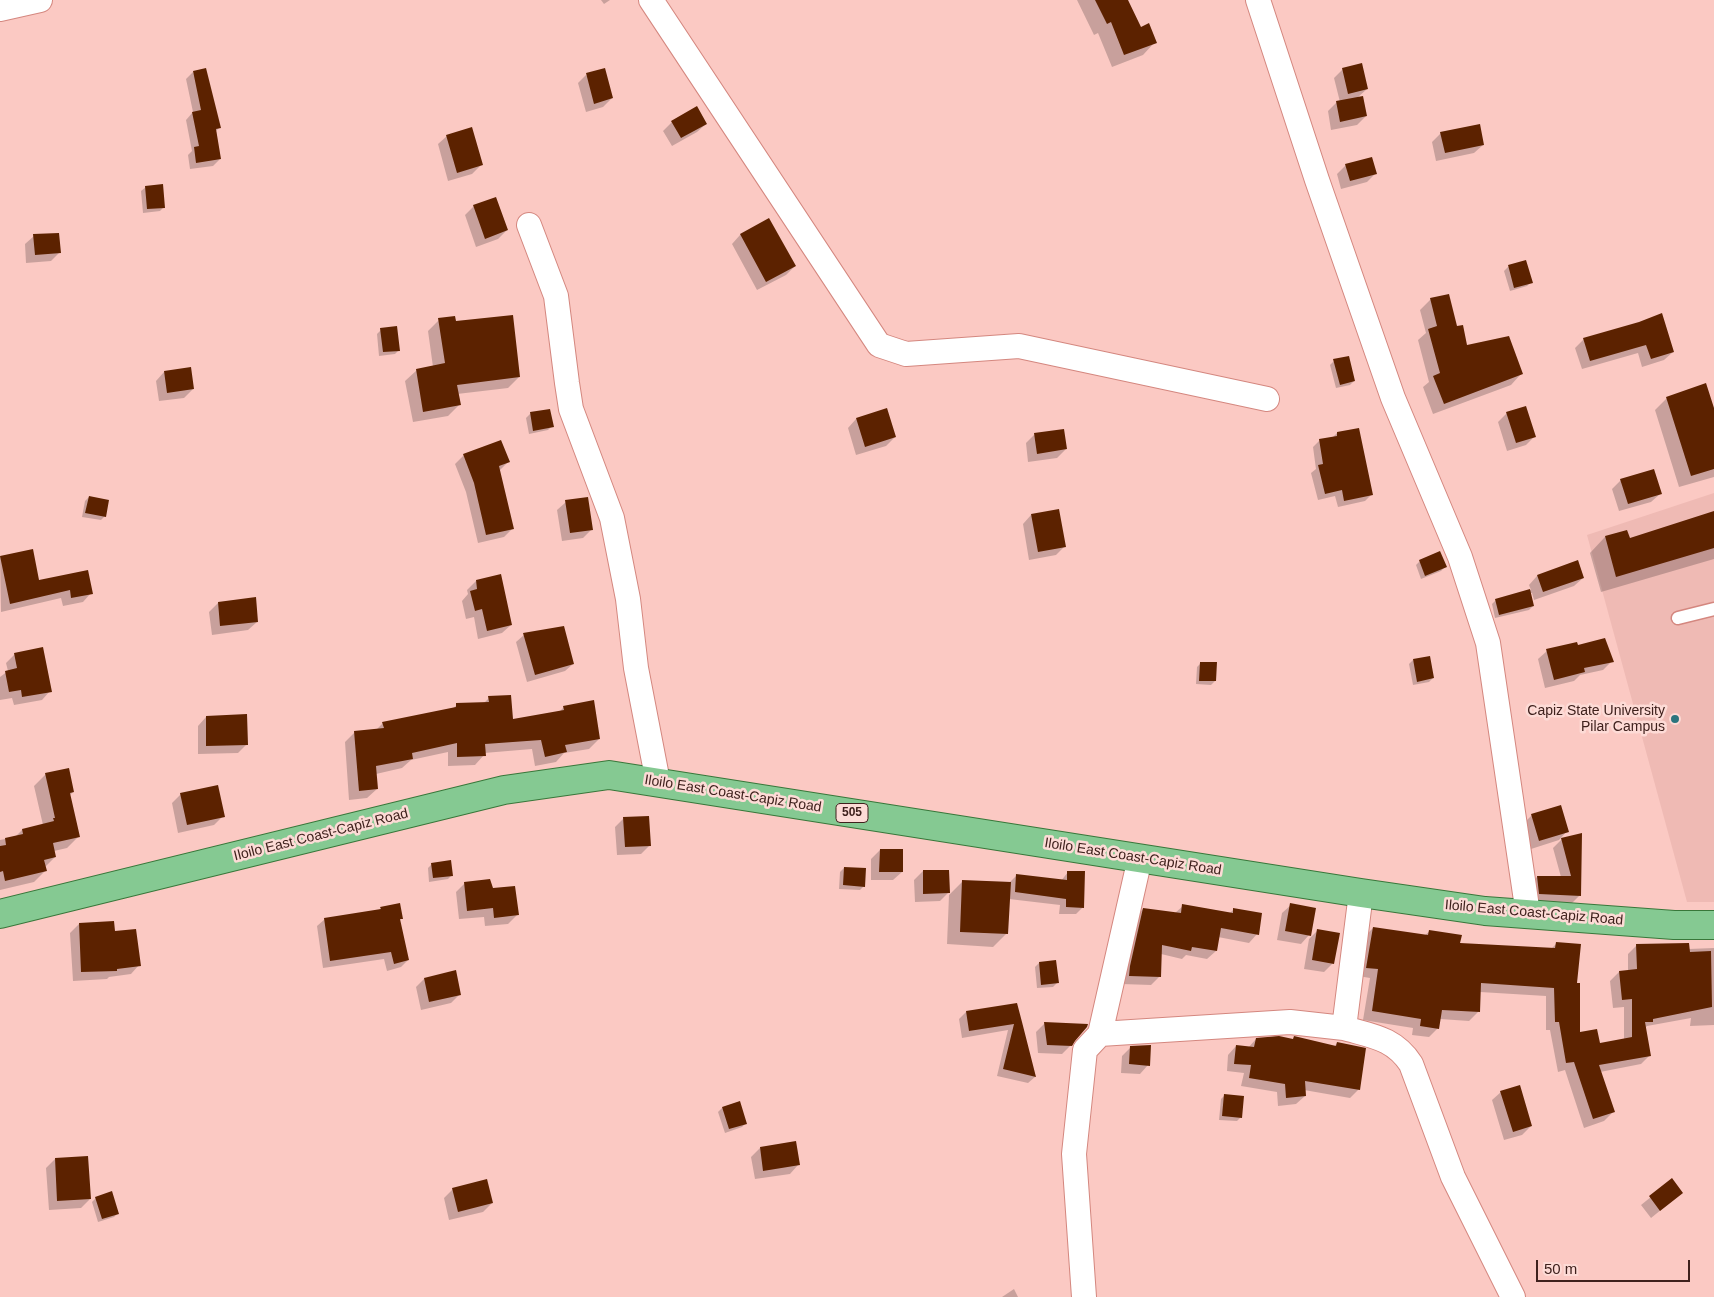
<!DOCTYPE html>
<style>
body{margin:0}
#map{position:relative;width:1714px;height:1297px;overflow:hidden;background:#fbc9c3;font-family:Helvetica,sans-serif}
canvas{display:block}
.scale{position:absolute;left:1536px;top:1260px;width:154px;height:22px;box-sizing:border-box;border:2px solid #3f211d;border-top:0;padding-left:6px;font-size:15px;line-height:18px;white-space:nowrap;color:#3f211d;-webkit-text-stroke:4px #fddbd6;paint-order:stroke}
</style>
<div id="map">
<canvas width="1714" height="1297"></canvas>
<div class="scale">50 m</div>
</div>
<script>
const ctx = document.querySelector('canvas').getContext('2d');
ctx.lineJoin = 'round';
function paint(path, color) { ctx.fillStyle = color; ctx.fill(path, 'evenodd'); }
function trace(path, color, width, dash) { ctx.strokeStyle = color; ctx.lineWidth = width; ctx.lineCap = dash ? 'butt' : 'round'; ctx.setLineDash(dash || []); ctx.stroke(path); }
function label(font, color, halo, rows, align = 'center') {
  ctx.font = font + ' Helvetica,sans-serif'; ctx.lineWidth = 5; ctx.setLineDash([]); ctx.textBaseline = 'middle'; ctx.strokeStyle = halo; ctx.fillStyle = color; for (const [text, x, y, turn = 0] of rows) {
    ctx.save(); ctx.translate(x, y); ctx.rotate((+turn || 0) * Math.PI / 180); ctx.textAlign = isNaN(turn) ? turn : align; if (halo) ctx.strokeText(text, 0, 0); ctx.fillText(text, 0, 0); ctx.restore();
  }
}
paint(new Path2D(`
 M1714 493V902H1687L1587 535Z`), '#efbab4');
paint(new Path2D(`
 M601 0H610L604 4Z
 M1077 0H1127L1140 28 1155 42 1143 55 1112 67 1098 33 1094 35Z
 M1343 69 1367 89 1357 98 1366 116 1357 125 1331 130 1328 111 1337 102H1340L1334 78Z
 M193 72 220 127 216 131 220 159 213 166 190 169 188 155 192 151 186 120 193 112 186 79Z
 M586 75 612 98 603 107 586 112 578 83Z
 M672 122 706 124 697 132 672 146 663 131Z
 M1441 133 1483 145 1474 153 1436 161 1432 142Z
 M447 136 481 165 472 174 448 181 438 144Z
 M1346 165 1375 174 1367 182 1341 189 1337 174Z
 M146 187 164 207 160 211 143 213 141 191Z
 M474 206 507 230 498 239 476 247 465 215Z
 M769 220 795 266 786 275 757 290 732 244 740 235Z
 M34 236 59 253 51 261 26 263 25 244Z
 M1525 262 1531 282 1527 286 1510 291 1504 271 1508 267Z
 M1431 299 1456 327 1466 347 1521 374 1511 385 1433 414 1423 387 1429 382 1418 340 1426 333 1420 310Z
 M439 320 454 323 519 377 508 388 457 394 459 405 448 416 413 422 405 381 417 370 433 367 428 331Z
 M1639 323 1673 352 1664 360 1642 367 1638 353 1582 369 1575 348 1584 339Z
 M381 330 399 350 395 354 379 356 377 334Z
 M1334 361 1354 381 1350 385 1336 388 1330 365Z
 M164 372 193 389 184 398 159 401 156 381Z
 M1667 398 1714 413V477L1679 487 1655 410Z
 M549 410 552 426 548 430 529 434 526 418 530 414Z
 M1507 413 1534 437 1526 445 1507 451 1498 422Z
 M856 419 895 437 886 446 856 455 848 428Z
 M1337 433 1372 494 1365 501 1338 507 1335 496 1318 500 1311 473 1316 469 1313 447 1320 440 1332 438Z
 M1034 435 1066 449 1057 458 1028 462 1026 443Z
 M464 455 508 462 499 471 513 528 504 537 478 543 466 492 455 464Z
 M1621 480 1660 494 1651 502 1619 511 1612 489Z
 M89 497 105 516 101 520 82 517 85 501Z
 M566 502 592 529 583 538 562 541 557 510Z
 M1714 513V559L1601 592 1590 553 1605 537 1629 539Z
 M1031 515 1064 547 1056 555 1029 560 1023 524Z
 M32 550 39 582 91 593 83 602 63 606 61 598 1 612 0 557Z
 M1420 561 1445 567 1441 571 1421 579 1416 565Z
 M1537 576 1583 578 1574 586 1534 600 1532 593H1530L1533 606 1529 610 1495 618 1492 604 1496 600 1531 590 1529 585Z
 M476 581 511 625 502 633 478 639 474 617 466 619 462 601 468 594 467 590Z
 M218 603 257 622 248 630 212 635 209 612Z
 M524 635 573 664 565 671 527 682 516 642Z
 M1577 646 1612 661 1603 670 1580 675 1574 681 1545 688 1538 659 1547 651Z
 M15 654 50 691 42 700 14 705 12 698 0 700V677L8 671 6 663Z
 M1413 660 1433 678 1429 682 1413 685 1409 664Z
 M1201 663 1215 681 1211 685 1196 684 1197 667Z
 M489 698 512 720 558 713 564 707 599 739 589 749 564 753 556 762 535 766 532 749 484 753V755L475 765 448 766V752L411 760 402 768 376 774 377 789 367 798 349 800 345 742 355 732 376 730 383 723 452 709 457 705 483 704Z
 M206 717 246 745 238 753 198 754V726Z
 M46 774 73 792 69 796 79 836 67 848 54 851 55 857 45 867 46 870 34 882 0 890V840L15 837 22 830 43 825 34 786Z
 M181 794 223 816 214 825 178 833 172 803Z
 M1532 815 1567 831 1559 840 1531 849 1523 824Z
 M624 818 650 845 641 854 617 855 615 827Z
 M1562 839 1580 895 1571 904 1531 902 1529 886 1537 877H1561L1553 848Z
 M880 850 902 872 893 880H871V859Z
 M432 864 452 875 448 879 429 882 428 868Z
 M844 868 864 886 860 890 839 889 840 872Z
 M923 871 948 893 940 901 915 902 914 880Z
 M1068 872 1083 907 1076 914H1059L1060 905 1009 899 1007 933 993 947 947 944 949 895 963 881 1010 882 1017 875 1061 881Z
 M465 883 492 889 517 915 508 924 485 926 484 917 459 919 456 892Z
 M1291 905 1309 935 1301 944 1277 940 1282 913Z
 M1183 906 1230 913 1234 909 1257 934 1249 943 1218 937 1216 951 1207 959 1186 955 1182 959 1161 954 1160 976 1151 985 1121 984 1135 918 1143 909 1175 913Z
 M381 908 402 918 399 921 408 960 401 967 387 971 384 959 323 968 317 926 325 919 378 911Z
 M79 924 114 933 139 965 131 974 109 977 107 979 73 981 70 933Z
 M1373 928 1424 936 1430 931 1459 944 1551 949 1557 943 1576 984 1579 1034 1599 1044 1624 1040V1007L1613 1008 1610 981 1619 972 1628 971V954L1637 945 1688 949 1714 948V1025L1690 1026 1691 1018 1647 1026 1645 1028 1650 1055 1641 1064 1600 1072 1613 1112 1604 1121 1584 1128 1565 1070 1558 1072 1550 1030H1546V996L1480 992 1478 1012 1469 1021 1440 1019 1438 1028 1429 1037 1412 1035 1413 1028 1363 1020 1370 978 1358 976 1364 937Z
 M1318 930 1333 963 1324 972 1304 969 1309 939Z
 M1039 963 1057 983 1053 987 1037 988 1035 967Z
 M424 979 460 994 451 1003 421 1010 416 987Z
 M1016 1004 1035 1077 1028 1083 997 1076 1008 1030 962 1038 959 1019 966 1012Z
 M1045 1023 1071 1045 1062 1054 1038 1053 1036 1032Z
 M1256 1039 1334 1047 1337 1043 1359 1089 1350 1098 1304 1090 1305 1096 1296 1104 1278 1106 1277 1092 1241 1086 1244 1073 1227 1071 1228 1055 1236 1046 1248 1048Z
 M1131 1047 1148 1065 1140 1074 1121 1073 1122 1056Z
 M1501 1092 1531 1126 1522 1135 1504 1140 1492 1100Z
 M1225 1095 1241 1117 1237 1121 1219 1120 1221 1099Z
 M722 1108 746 1123 742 1127 725 1133 718 1112Z
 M760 1148 798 1165 790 1174 755 1179 751 1157Z
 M55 1159 90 1199 81 1208 49 1210 46 1168Z
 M1672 1180 1682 1193 1651 1218 1641 1205Z
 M453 1189 492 1203 483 1212 449 1220 444 1198Z
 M96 1198 118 1213 114 1217 98 1222 92 1202Z
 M1014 1289 1018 1297H1002Z`), '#0003');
paint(new Path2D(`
 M1095 0H1128L1141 27 1149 23 1157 43 1124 55 1111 22 1107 24Z
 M1362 63 1368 89 1348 94 1342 68Z
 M206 68 221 128 216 129 221 159 196 163 194 147 199 146 192 112 201 110 193 71Z
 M605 68 613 98 594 104 586 73Z
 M1363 96 1367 116 1340 122 1336 101Z
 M697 106 707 124 681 138 671 121Z
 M1480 124 1484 145 1445 153 1440 132Z
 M472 127 483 165 457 173 446 135Z
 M1372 157 1377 174 1350 181 1345 164Z
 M163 184 165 208 147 209 145 186Z
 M496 197 508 230 485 239 473 205Z
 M769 218 796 266 766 282 740 234Z
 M59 233 61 253 35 255 33 234Z
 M1526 260 1533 283 1514 288 1508 265Z
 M1449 294 1457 326 1463 325 1467 345 1509 336 1523 374 1444 404 1433 376 1440 373 1428 329 1437 326 1430 298Z
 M1662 313 1674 352 1651 359 1646 345 1590 361 1583 338 1639 322Z
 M513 315 520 377 457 385 461 405 423 412 416 369 445 363 438 318 455 316 456 321Z
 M397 326 400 351 383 352 380 328Z
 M1349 356 1355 381 1340 385 1333 359Z
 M191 367 194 389 167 393 164 371Z
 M1706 383 1714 408V469L1691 476 1666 397Z
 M1526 406 1536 437 1516 443 1506 412Z
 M887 408 896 437 865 447 856 418Z
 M550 409 554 427 533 431 530 412Z
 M1359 428 1373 495 1344 501 1342 490 1325 494 1318 465 1323 464 1319 439 1337 436V432Z
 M1064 429 1067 449 1037 454 1034 433Z
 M501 440 510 462 499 466 514 529 486 535 474 483 463 454Z
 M1654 469 1662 494 1628 504 1620 479Z
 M89 496 109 500 106 517 85 513Z
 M588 497 593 530 570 533 565 500Z
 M1059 509 1066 547 1038 552 1031 514Z
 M1714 511V548L1616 577 1605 536 1627 530 1630 538Z
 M33 549 39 580 88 570 93 594 71 598 70 590 10 604 0 556Z
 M1440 551 1447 567 1425 576 1419 560Z
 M1578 560 1584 578 1543 592 1537 575Z
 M501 574 512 625 487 631 482 609 475 611 470 591 477 589 476 580Z
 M1530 589 1534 606 1499 615 1495 599Z
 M256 597 258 622 220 626 218 602Z
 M564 626 574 664 535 675 523 633Z
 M1605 638 1614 662 1584 668 1585 672 1554 680 1546 649 1577 642 1578 645Z
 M43 647 52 692 22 697 21 690 9 692 5 671 17 668 14 653Z
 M1430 656 1434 678 1417 682 1413 659Z
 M1200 662H1217L1216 681H1199Z
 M511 695 513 719 564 710 563 706 594 700 600 739 565 745 567 752 545 757 541 740 485 744 486 756 457 757V743L412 753 413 759 376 766 378 789 359 791 354 731 384 728 382 722 456 707V703L489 702 488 696Z
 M247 714 248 745 206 746V716Z
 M69 768 74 792 70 793 80 837 53 843 56 857 44 860 47 871 5 881 3 871 0 872V846L6 845 5 838 23 834 22 829 54 821 53 818H55L45 773Z
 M218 785 225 817 187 825 180 793Z
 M1561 805 1569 832 1539 841 1531 814Z
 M649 816 651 846 625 847 623 817Z
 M1582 833 1581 896 1539 894 1537 876H1571L1561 838Z
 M880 849H903V872H879Z
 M451 860 453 876 433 878 431 863Z
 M844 867 866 868 865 887 843 885Z
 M923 870H949L950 893 923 894Z
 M1067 871H1085L1084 908 1066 907V899L1015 892 1016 874 1067 880Z
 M490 879 493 888 515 886 519 915 494 918 493 908 467 911 464 882Z
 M962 880 1011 882 1008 934 960 932Z
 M400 903 403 919H400L409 960 394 964 391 952 330 961 324 918 381 909 380 907Z
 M1290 903 1316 908 1311 936 1285 931Z
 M1182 904 1233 913V908L1262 913 1259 935 1221 928 1217 951 1192 947 1191 951 1162 945 1161 977 1129 976 1130 966 1143 908 1181 913Z
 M114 921 115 931 136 929 141 966 117 969V971L81 972 79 923Z
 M1373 927 1428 935 1429 930 1462 935 1460 943 1555 948 1556 942 1581 944 1577 983H1580V1032L1597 1029 1600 1043 1632 1037V999L1622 1000 1619 971 1637 969 1636 944 1689 943 1690 952 1711 951 1712 1007 1653 1019V1022H1645L1651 1056 1599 1065 1615 1112 1593 1119 1574 1062 1566 1063 1559 1022H1555L1554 988 1481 983 1480 1012 1442 1010 1439 1029 1420 1026 1421 1019 1372 1011 1378 969 1366 968Z
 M1317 929 1340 933 1334 964 1312 960Z
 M1056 960 1059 983 1041 985 1039 962Z
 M456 970 461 995 429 1002 424 978Z
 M1017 1003 1022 1022 1036 1077 1003 1069 1014 1024 969 1031 966 1011Z
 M1044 1022 1088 1024 1087 1027 1075 1041 1072 1046 1047 1045Z
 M1279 1036 1293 1039 1294 1036 1336 1046 1337 1042 1366 1048 1360 1090 1305 1081 1306 1096 1286 1098 1285 1084 1249 1078 1251 1065 1234 1064 1236 1045 1254 1047 1256 1038Z
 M1151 1045 1150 1066 1129 1064 1130 1046Z
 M1520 1085 1532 1126 1513 1132 1500 1091Z
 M1224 1094 1244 1096 1242 1118 1222 1116Z
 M740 1101 747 1124 729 1129 722 1107Z
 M796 1141 800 1165 763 1171 760 1147Z
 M88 1156 91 1199 57 1201 55 1158Z
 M1672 1178 1683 1193 1660 1211 1649 1196Z
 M487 1179 493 1203 458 1212 452 1188Z
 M112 1191 119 1214 102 1219 95 1197Z`), '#5c2200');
const service = new Path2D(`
 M1678 618 1714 609`);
const minor = new Path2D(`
 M651 0 879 345 906 354 1019 346 1267 399
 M1258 0 1317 180 1393 398 1460 557 1488 643 1528 914
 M0 9 40 0
 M529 225 556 296 567 383 571 409 612 518 628 599 636 668 658 782
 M1344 1028C1372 1036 1394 1038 1411 1064L1453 1177 1513 1297
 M1100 1034 1140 858
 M1084 1297 1074 1154 1085 1050 1100 1034 1290 1022 1344 1028 1361 893`);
const primary = new Path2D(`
 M0 914 504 790 609 775 1361 893 1485 911 1674 925H1714`);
trace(service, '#d4877f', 15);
trace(minor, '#d4877f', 26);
trace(primary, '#38773a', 30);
trace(service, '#fff', 12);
trace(minor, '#fff', 24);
trace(primary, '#85c992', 28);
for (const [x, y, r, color] of [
 [1675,719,5,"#2b747d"]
]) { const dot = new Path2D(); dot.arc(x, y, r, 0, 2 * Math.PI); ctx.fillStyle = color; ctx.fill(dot); trace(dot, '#fddbd6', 2); }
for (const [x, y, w] of [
 [852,813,32]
]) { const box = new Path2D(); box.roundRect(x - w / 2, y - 9.5, w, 19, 4); ctx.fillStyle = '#fddbd6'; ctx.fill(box); trace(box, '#3f211d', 1); }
label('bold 12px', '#3f211d', null, [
 ["505",852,813]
]);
label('14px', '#3f211d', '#fddbd6', [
 ["Capiz State University",1665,711],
 ["Pilar Campus",1665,727]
], 'right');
label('14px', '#3f211d', '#fddbd6', [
 ["Iloilo East Coast-Capiz Road",733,794,9],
 ["Iloilo East Coast-Capiz Road",321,835,-14],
 ["Iloilo East Coast-Capiz Road",1133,857,9],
 ["Iloilo East Coast-Capiz Road",1534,913,5]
]);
</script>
